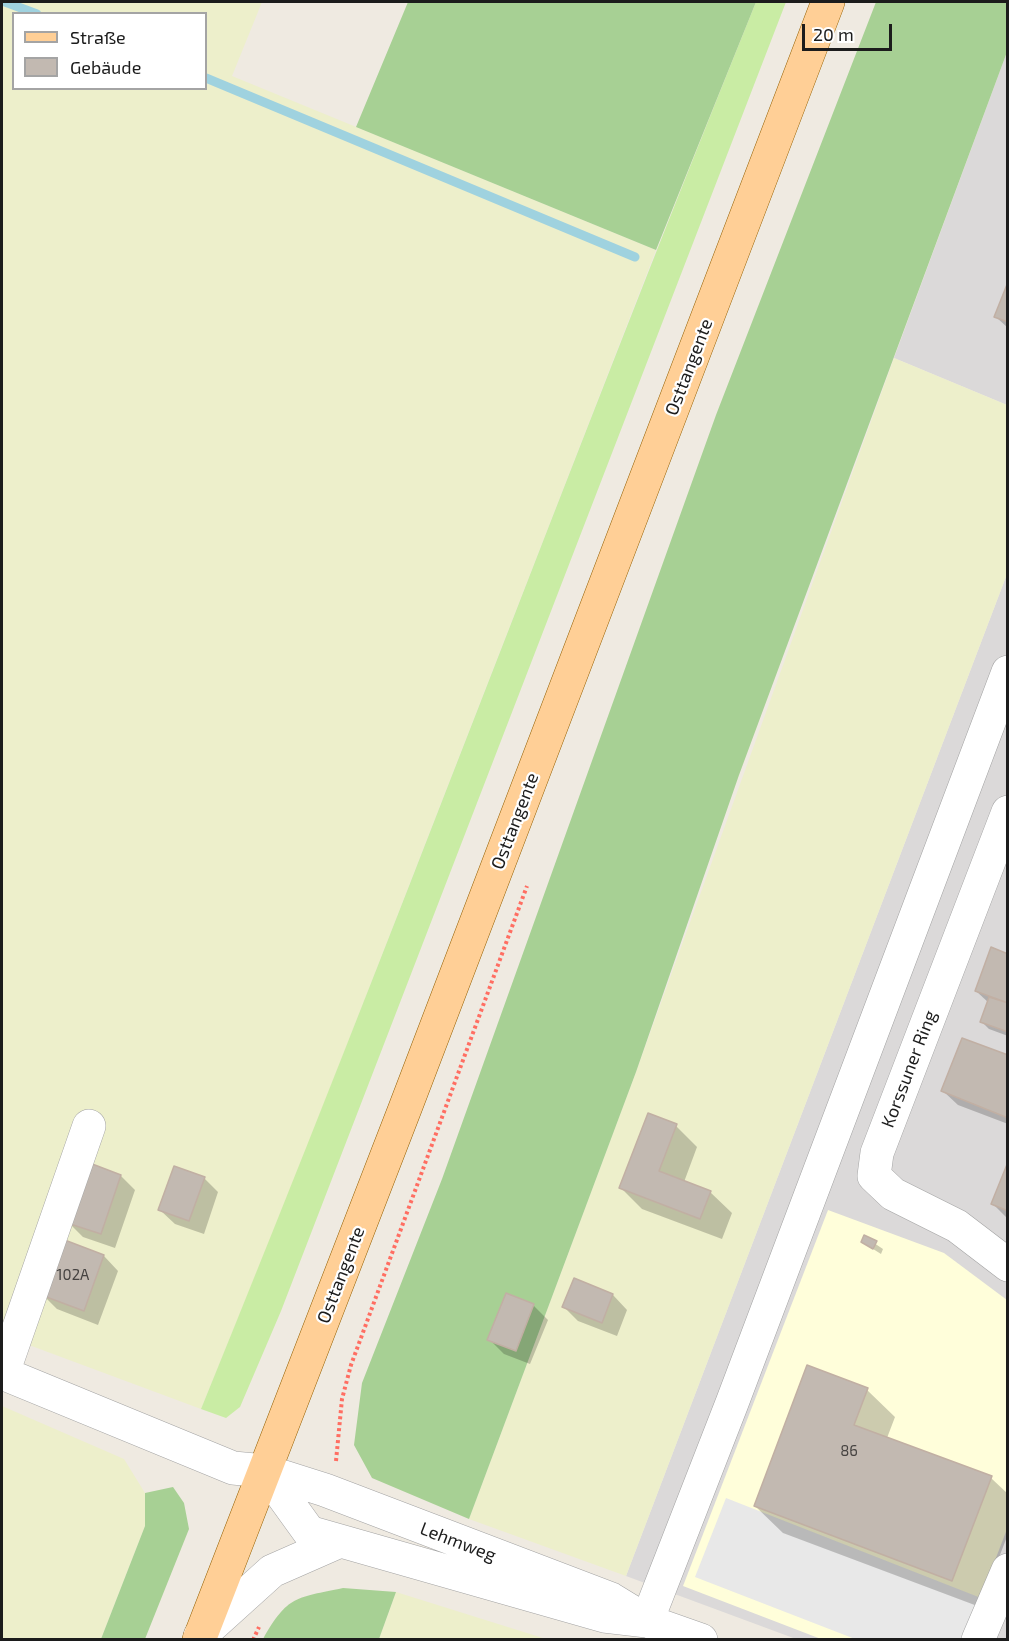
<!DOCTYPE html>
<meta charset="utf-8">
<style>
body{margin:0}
#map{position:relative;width:1009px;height:1641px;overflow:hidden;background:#efeae1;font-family:"Exo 2",sans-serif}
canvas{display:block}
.frame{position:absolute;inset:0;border:3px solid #1c1c1c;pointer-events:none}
.legend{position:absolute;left:12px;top:12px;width:195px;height:78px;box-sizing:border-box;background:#fff;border:2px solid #a4a4a4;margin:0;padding:8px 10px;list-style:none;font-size:18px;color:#1c1c1c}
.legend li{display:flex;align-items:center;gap:12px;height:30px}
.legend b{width:30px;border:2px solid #a4a4a4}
.scale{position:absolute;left:802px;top:24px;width:90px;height:27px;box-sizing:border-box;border:3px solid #1c1c1c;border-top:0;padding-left:8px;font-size:18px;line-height:21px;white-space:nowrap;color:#1c1c1c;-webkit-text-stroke:4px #fff;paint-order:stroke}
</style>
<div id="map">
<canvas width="1009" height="1641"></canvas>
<div class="frame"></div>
<ul class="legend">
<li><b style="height:8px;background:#ffcf96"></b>Straße</li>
<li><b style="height:16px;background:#c2b9b1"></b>Gebäude</li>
</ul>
<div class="scale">20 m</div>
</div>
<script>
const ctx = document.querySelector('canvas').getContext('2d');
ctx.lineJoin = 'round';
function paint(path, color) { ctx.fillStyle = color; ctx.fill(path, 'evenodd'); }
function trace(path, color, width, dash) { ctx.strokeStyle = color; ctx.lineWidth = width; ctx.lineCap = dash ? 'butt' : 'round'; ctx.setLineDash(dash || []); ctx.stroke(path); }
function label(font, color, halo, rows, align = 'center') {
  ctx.font = font + ' "Exo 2",sans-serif'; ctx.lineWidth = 4.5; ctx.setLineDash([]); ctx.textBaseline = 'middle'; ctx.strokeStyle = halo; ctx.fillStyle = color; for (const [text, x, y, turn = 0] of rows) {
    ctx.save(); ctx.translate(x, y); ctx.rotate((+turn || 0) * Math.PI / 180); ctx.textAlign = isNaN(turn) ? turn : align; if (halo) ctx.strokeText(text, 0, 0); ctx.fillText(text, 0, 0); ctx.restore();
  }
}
paint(new Path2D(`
 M1007 52V405L894 358Z
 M1007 574V1639H796L626 1576Z`), '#dbd9d9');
paint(new Path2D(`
 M828 1210 944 1253 1007 1300V1529L965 1639H821L683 1586Z`), '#fffeda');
paint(new Path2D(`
 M2 2H262L232 76 656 250 289 1194 201 1409 2 1335ZM14 14H206V88H14Z
 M894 358 1007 405V574L626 1576 469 1519 636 1072Z
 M2 1406 124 1459 145 1493V1526L101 1639H2Z
 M396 1592 546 1639H379Z`), '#edefcb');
paint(new Path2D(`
 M756 2H786L281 1311 240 1407 226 1418 201 1409C392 942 567 469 756 2Z`), '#c9eca4');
paint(new Path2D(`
 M408 2H756L656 250 356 127Z
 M876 2H1007V52L739 775 636 1072 469 1519 372 1478 354 1445 362 1383 442 1179 716 415Z
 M173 1487 184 1503 189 1529 145 1639H101L145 1526V1493Z
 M343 1588 396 1592 379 1639H263C288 1595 296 1598 343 1588Z`), '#a7d094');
paint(new Path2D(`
 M726 1498 981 1598 965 1639H855L695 1577Z`), '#e8e8e8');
paint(new Path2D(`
 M1008 287V328L996 317Z
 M1008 955V1036L989 1029 982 1022 989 1003 976 991Z
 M1008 1057V1124L958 1105 943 1091Z
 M676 1126 697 1147 684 1182 710 1192 732 1213 722 1239 642 1209 621 1188Z
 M1008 1166V1219L993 1204Z
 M121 1176 135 1190 115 1248 83 1237 68 1222Z
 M204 1178 218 1192 204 1234 175 1224 160 1210Z
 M865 1237 883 1249 881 1254 862 1242Z
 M104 1256 118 1271 98 1325 57 1309 43 1295Z
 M575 1280 613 1295 627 1310 617 1336 578 1321 564 1307Z
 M507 1295 534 1306 548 1320 530 1364 504 1354 489 1339Z
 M808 1367 867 1390 895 1417 887 1438 991 1478 1008 1494V1534L980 1607 783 1533 755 1506Z`), '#0003');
trace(new Path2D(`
 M5 2 37 14
 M206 78 635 257`), '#9fd2df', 9);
const building = new Path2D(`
 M1008 282V322L994 317Z
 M991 947 1008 954V1003L975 991Z
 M989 997 1008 1003V1032L980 1022Z
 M962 1038 1008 1055V1118L941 1091Z
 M648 1113 677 1124 659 1171 711 1191 700 1219 619 1188Z
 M87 1162 121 1175 101 1234 67 1223Z
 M1008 1162V1211L991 1204Z
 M174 1166 205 1177 189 1221 158 1210Z
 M864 1235 877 1241 873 1249 861 1242Z
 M62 1239 104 1255 84 1311 41 1295Z
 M574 1278 613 1294 602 1323 562 1307Z
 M506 1293 534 1304 516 1351 487 1340Z
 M807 1365 868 1388 854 1425 992 1476 952 1581 754 1506Z`);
paint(building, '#c2b9b1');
trace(building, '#c1afa3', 1.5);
const minor = new Path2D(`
 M1008 812 877 1153 874 1176 893 1194 957 1226 1008 1265
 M2 1373 233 1468 265 1471 325 1490 611 1599 647 1621
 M3 1373 89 1126
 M265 1471 309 1532 604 1616 647 1621 701 1640
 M647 1621 732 1403 1008 672
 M200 1636 272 1571 338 1542
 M978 1640 1008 1570`);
const major = new Path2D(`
 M199 1640 404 1111 828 2`);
trace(minor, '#a3a3a3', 34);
trace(major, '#956000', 34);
trace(new Path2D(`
 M336 1461 342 1399 351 1365 527 886
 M253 1640 259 1627`), '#ff6e62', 4, [3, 3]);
trace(minor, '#fff', 33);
trace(major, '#ffcf96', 33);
label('15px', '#464341', null, [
 ["102A",73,1275],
 ["86",849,1451]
]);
label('18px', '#1c1c1c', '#fff', [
 ["Osttangente",689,367,-69],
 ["Osttangente",515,821,-69],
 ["Korssuner Ring",909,1069,-69],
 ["Osttangente",341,1275,-69],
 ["Lehmweg",458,1542,21]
]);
</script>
